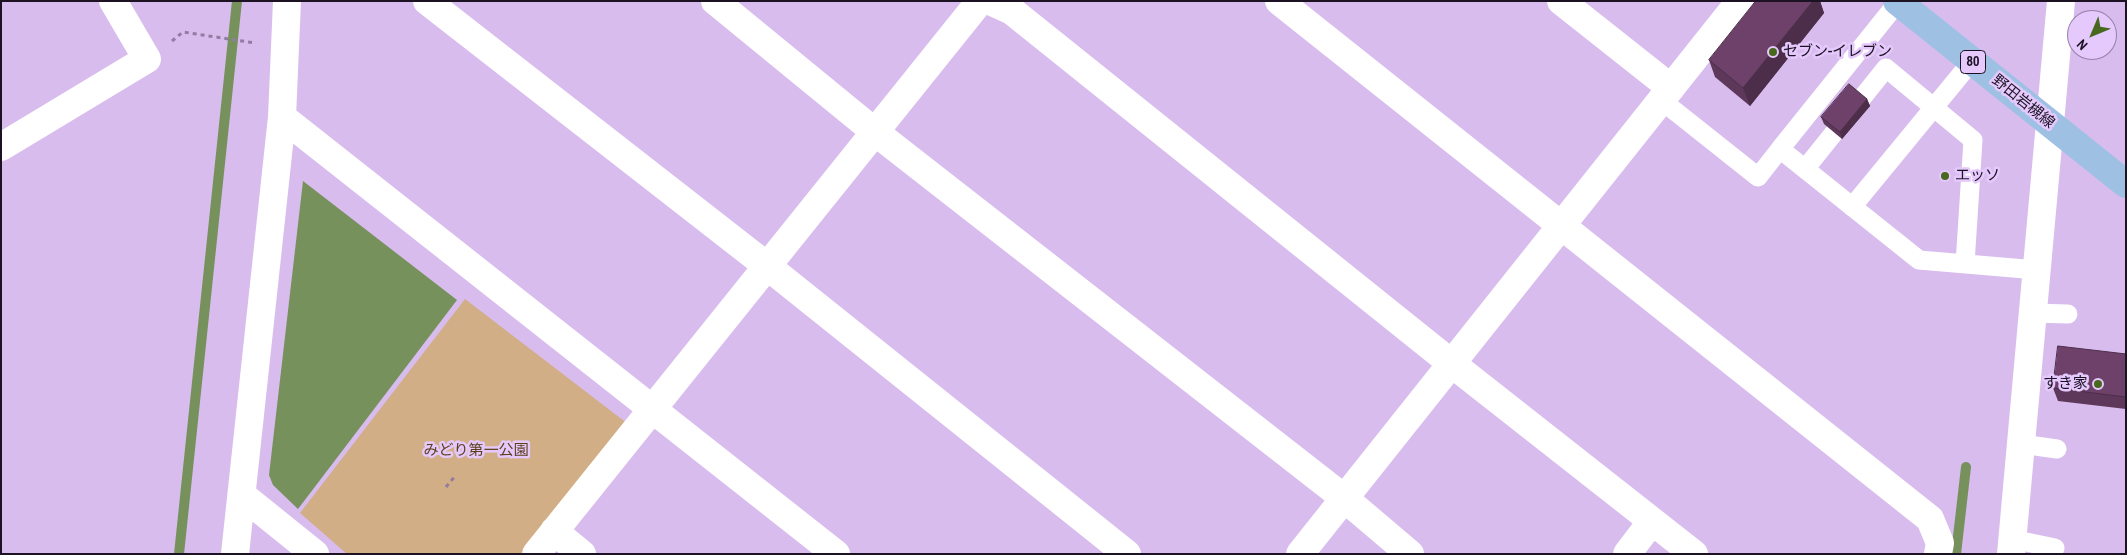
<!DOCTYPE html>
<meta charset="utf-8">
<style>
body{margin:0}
#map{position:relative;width:2127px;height:555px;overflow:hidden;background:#d8bcee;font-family:"Archivo Narrow",sans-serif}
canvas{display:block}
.frame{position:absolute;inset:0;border:2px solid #1c1224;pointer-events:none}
.north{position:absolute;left:2067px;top:10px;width:50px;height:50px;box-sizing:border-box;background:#e5c9fc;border:1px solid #9580a6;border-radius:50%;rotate:225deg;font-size:14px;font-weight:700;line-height:20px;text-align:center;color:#1c1224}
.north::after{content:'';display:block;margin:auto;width:18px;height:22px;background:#48681e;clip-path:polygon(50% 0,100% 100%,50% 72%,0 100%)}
</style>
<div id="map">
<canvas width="2127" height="555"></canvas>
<div class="frame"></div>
<div class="north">N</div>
</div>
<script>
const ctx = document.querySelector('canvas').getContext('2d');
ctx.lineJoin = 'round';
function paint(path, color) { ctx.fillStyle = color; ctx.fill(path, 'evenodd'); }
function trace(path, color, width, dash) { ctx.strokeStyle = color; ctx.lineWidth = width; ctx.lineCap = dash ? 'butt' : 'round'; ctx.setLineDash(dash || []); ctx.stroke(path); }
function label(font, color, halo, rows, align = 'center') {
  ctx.font = font + ' "Archivo Narrow","Noto Sans JP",sans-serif'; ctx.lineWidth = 5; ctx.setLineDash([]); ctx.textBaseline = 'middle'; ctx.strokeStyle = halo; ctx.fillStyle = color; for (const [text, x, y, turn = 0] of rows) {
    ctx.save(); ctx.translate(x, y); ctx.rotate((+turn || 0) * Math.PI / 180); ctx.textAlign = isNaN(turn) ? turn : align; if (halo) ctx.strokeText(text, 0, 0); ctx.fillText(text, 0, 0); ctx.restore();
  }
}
paint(new Path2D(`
 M465 299 628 424 522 554H347L300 513Z`), '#d1ae86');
paint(new Path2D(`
 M303 181 457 300 298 509 273 485 269 475Z`), '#76915b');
trace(new Path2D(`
 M179 554 237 1
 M1956 554 1966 467`), '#76915b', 10);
trace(new Path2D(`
 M172 41 183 32 255 43
 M446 487 456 475`), '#927ca2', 3, [4, 4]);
trace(new Path2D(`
 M1898 2 1780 149 1919 260 2037 270
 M1661 100 1758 177 1780 149
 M1805 169 1886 68 1973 140 1965 264
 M1852 207 1972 61
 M2033 313 2068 314
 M2021 444 2057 449
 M2012 539 2055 548`), '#fff', 19);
trace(new Path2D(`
 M427 1 767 266 1127 554
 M715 1 875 132 1344 498 1410 554
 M990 1 1012 11 1451 363 1694 554
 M1279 1 1930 519 1940 543 1938 554
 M1561 1 1671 88
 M282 117 836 554
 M1 147 147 59 113 1
 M243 496 315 554
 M554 531 582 554
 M235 554 282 117 287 1
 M536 554 980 1
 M1300 554 1740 1
 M1627 554 1652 521`), '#fff', 28);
trace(new Path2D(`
 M2011 554 2061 1`), '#fff', 28);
trace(new Path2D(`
 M1897 1 2126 184`), '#9ec0e3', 28);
paint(new Path2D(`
 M1756 1H1820L1824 13 1750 106 1715 77 1709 60Z
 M1867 99 1870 106 1842 139 1824 124 1821 117Z
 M2126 354V409L2058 401 2053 388Z`), '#5e385a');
paint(new Path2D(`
 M1813 1H1820L1824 13 1750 106 1743 88Z
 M1867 99 1870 106 1842 139 1840 132Z`), '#4c2e4a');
const building = new Path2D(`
 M1756 1H1813L1743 88 1709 60Z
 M1849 84 1867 99 1840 132 1821 117Z
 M2058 346 2126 354V397L2053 388Z`);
paint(building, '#6d4169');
trace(building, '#4c2e4a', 1);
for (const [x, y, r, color] of [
 [1773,52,5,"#48681e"],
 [1945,176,5,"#48681e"],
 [2098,384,5,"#48681e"]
]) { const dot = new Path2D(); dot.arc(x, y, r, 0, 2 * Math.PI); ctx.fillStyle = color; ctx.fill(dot); trace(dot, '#e5c9fc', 2); }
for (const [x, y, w] of [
 [1973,62,25]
]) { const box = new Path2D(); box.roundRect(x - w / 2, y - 11.5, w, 23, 4); ctx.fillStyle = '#e5c9fc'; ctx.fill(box); trace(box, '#1c1224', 1); }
label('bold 14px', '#1c1224', null, [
 ["80",1973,62]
]);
label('15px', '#1c1224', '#e5c9fc', [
 ["セブン-イレブン",1783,52],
 ["エッソ",1955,176],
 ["すき家",2088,384,"right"]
], 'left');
label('15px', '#1c1224', '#e5c9fc', [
 ["野田岩槻線",2023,102,39]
]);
label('15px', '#5c3e18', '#e5c9fc', [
 ["みどり第一公園",476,451]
]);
</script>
